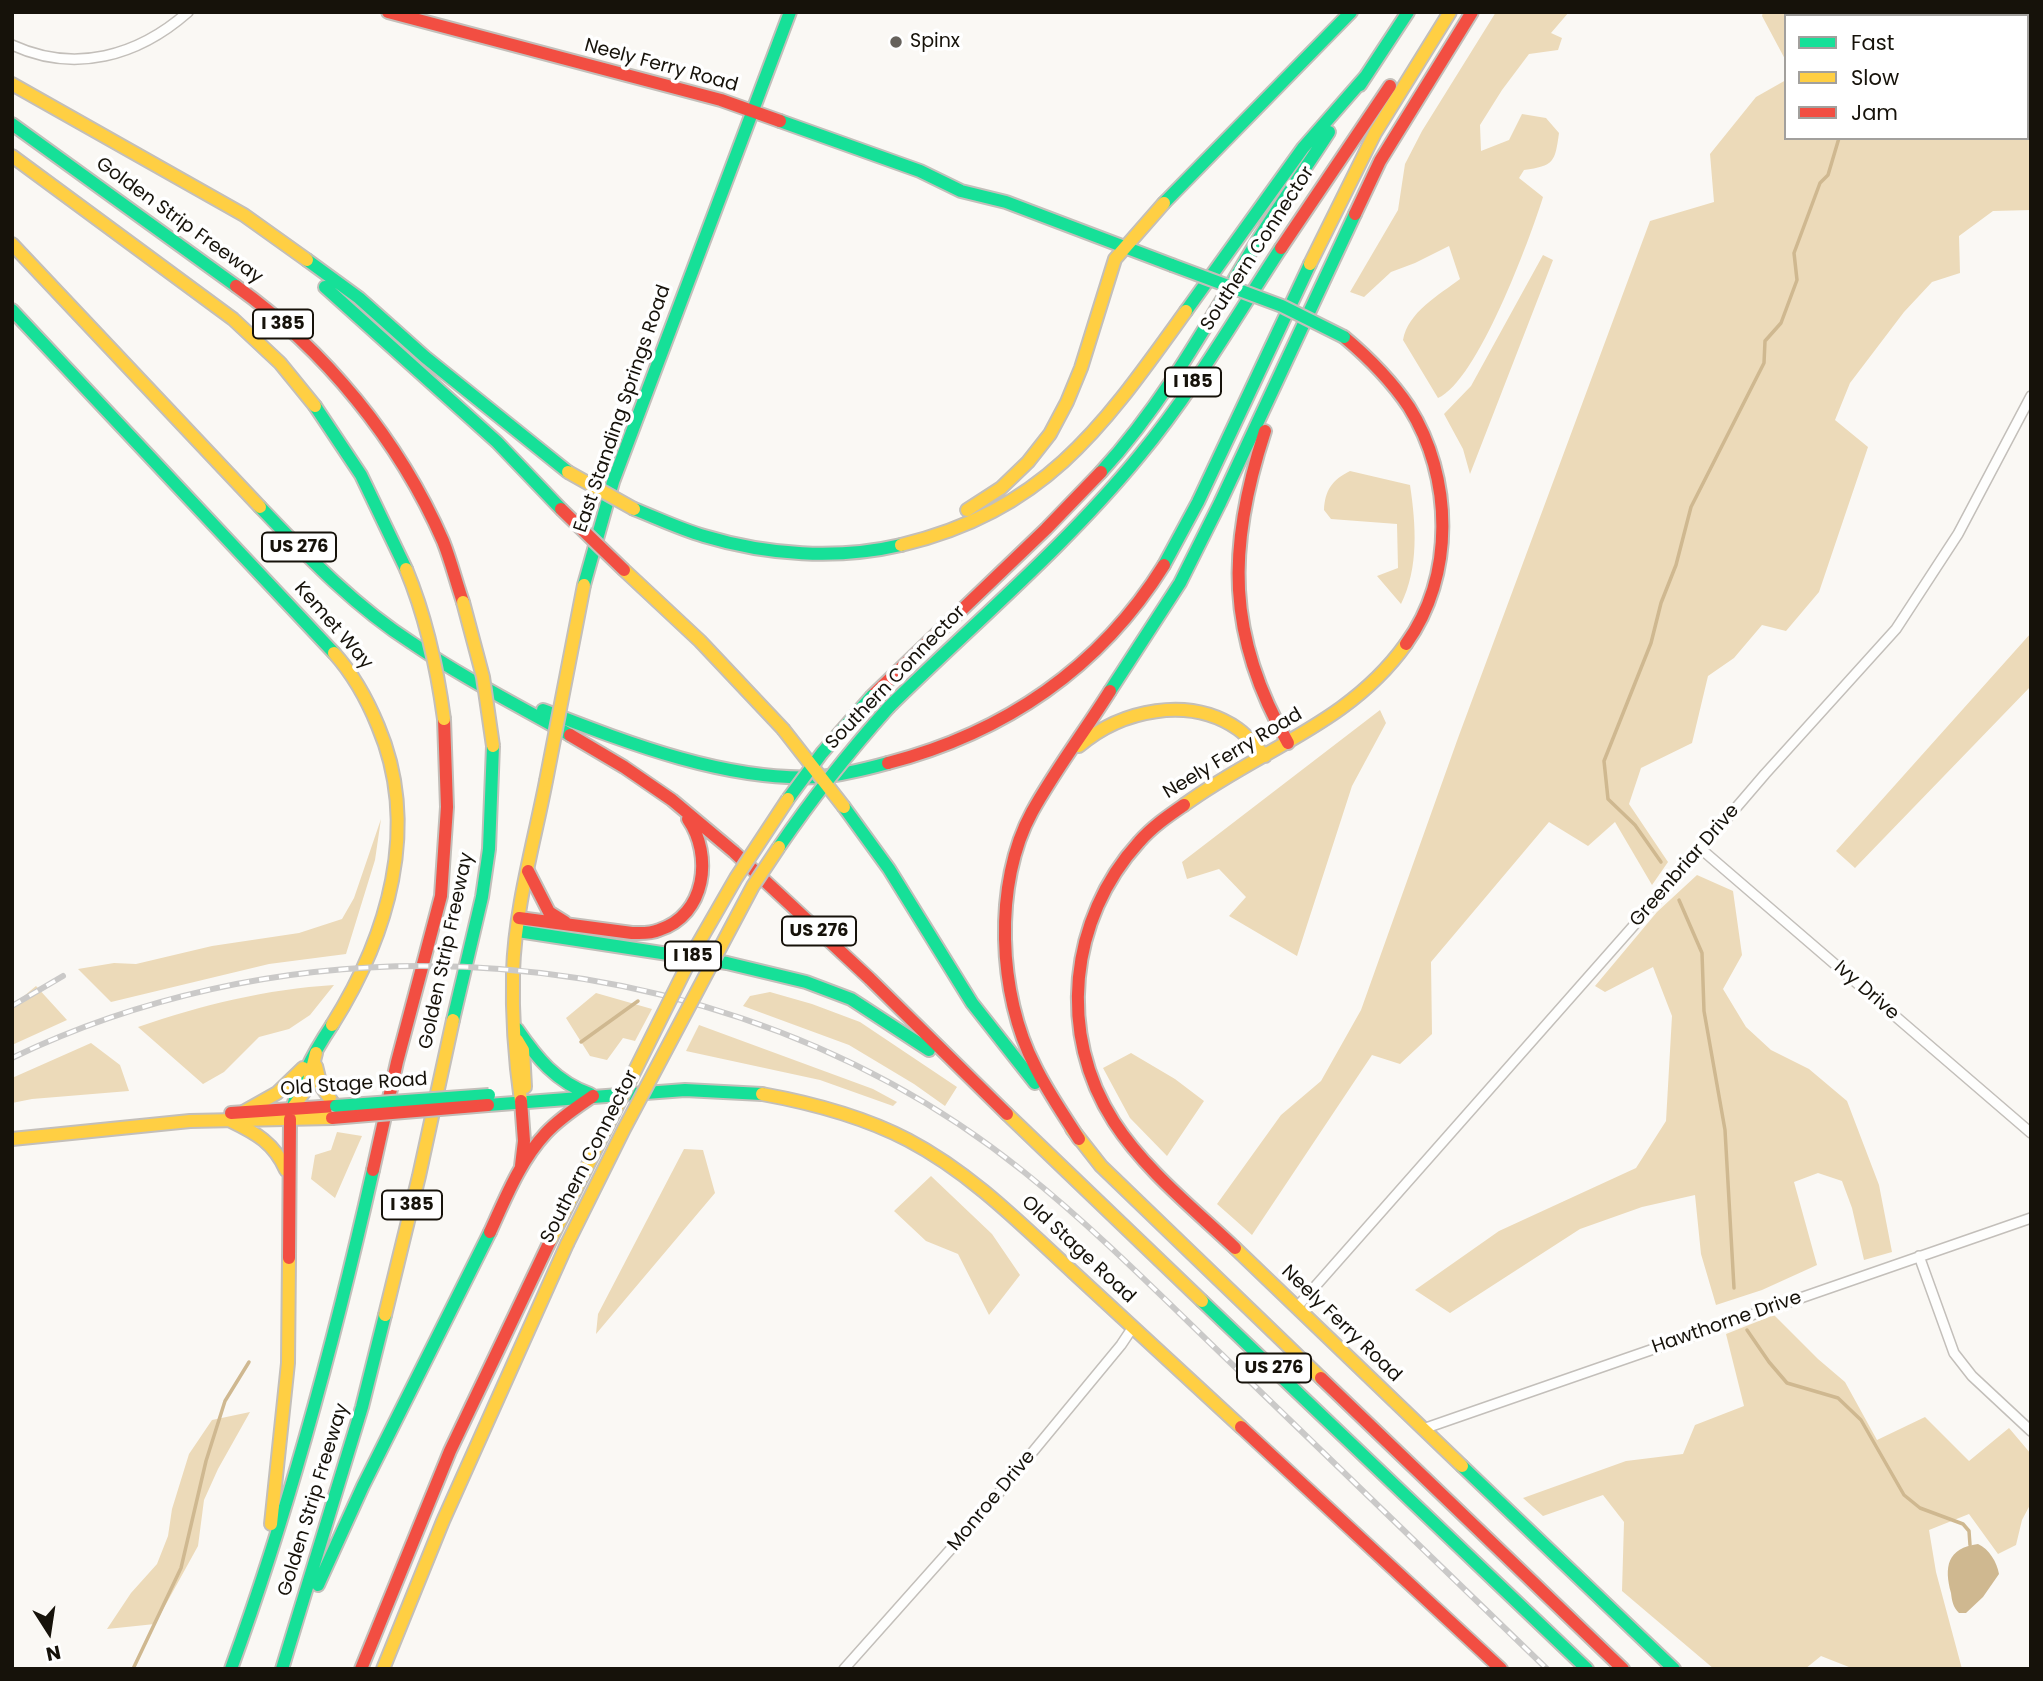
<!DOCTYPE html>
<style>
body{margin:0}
#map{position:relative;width:2043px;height:1681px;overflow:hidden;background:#faf8f4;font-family:Poppins,sans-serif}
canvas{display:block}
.frame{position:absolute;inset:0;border:14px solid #16120a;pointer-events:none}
.legend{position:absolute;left:1784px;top:14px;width:245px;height:126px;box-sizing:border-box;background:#fff;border:2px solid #a2a09d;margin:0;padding:9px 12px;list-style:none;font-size:21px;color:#16120a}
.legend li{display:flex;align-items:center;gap:14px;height:35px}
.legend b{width:35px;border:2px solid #a2a09d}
.north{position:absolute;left:14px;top:1597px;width:70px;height:70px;-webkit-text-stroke:5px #fff;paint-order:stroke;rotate:168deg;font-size:19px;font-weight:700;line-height:28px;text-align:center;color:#16120a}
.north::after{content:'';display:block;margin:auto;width:24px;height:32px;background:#16120a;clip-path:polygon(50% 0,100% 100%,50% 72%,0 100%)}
</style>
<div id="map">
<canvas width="2043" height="1681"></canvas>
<div class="frame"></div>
<ul class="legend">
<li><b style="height:9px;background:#16e098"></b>Fast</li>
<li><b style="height:9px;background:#ffcf43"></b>Slow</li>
<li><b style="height:9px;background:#f24e42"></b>Jam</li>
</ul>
<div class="north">N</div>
</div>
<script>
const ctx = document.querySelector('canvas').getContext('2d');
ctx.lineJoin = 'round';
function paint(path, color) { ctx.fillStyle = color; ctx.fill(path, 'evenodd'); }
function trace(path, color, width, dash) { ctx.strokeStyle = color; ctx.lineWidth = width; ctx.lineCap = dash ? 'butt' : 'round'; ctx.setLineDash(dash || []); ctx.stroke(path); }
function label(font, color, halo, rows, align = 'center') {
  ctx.font = font + ' Poppins,sans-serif'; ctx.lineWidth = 7; ctx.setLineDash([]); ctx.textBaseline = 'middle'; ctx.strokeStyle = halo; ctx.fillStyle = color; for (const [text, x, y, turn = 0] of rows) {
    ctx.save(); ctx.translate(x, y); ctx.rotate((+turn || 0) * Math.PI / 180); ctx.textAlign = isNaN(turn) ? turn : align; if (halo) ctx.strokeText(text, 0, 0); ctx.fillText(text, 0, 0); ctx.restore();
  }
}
paint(new Path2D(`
 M1496 12H1569L1551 33 1562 38 1558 50 1529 54 1502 90 1480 125 1481 151 1509 140 1522 114 1546 118 1559 133C1555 162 1554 166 1524 170L1519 178 1543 197C1530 239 1477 382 1438 398L1403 340C1408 312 1439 295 1460 279L1449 246 1415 263 1391 272 1364 297 1350 292 1398 210 1405 164 1422 131Z
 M1763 12H1964L1968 16H1786V61L1762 16Z
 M2027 70 2031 74V210L1993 211 1959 236 1960 273 1932 282 1904 312 1850 383 1835 420 1868 447 1819 592 1786 631 1762 625 1734 658 1708 676 1692 743 1641 768 1629 804 1668 862 1652 885 1615 822 1588 846 1549 822 1431 962 1432 1034 1400 1064 1372 1055 1252 1235 1217 1204 1281 1115 1321 1081 1361 1010 1458 738 1650 221 1714 202 1710 154 1756 97 1786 80V138H2027Z
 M1543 255 1553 260 1470 474 1463 449 1444 414 1471 386Z
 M1350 471 1410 485C1416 525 1419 568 1401 604L1377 576 1398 568 1397 524 1331 519 1324 510C1325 490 1332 480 1350 471Z
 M2031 633V686L1855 868 1836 851Z
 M1380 710 1386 723 1352 786 1297 956 1229 916 1246 897 1219 869 1187 879 1182 862Z
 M381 819 375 860 346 954 269 964 111 1002 78 969 114 963 136 964 212 946 299 933 342 919 354 898Z
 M1697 875 1733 891 1742 955 1723 989 1746 1027 1771 1050 1809 1069 1847 1101 1879 1185 1892 1252 1864 1260 1852 1208 1842 1181 1818 1173 1794 1182 1817 1265 1762 1290 1716 1305 1701 1254 1695 1195 1642 1207 1580 1229 1450 1313 1415 1290 1499 1231 1636 1168 1666 1121 1672 1016 1653 967 1605 992 1595 986 1657 912Z
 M334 985 310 1015 289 1029 259 1037 224 1072 203 1084 138 1027C202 1005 267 989 334 985Z
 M36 986 67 1020 12 1045V1006Z
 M770 992 812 1004 860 1022 957 1087 945 1106 914 1084 849 1045 743 1006 750 996Z
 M596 993 652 1009 635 1041 623 1038 607 1060 590 1056 566 1018Z
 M699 1025 873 1089 897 1102 893 1106 820 1080 686 1051Z
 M91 1043 120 1065 129 1091 32 1099 12 1103V1078Z
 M1131 1053 1175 1079 1204 1101 1167 1156 1130 1118 1103 1068Z
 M337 1132 362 1136 335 1198 311 1179 315 1155 331 1150Z
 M684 1149 703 1150 715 1193 596 1334 598 1314Z
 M931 1176 992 1234 1020 1275 989 1315 958 1254 926 1241 894 1211Z
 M1774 1315 1818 1359 1845 1382 1877 1440 1925 1417 1969 1461 2009 1428 2031 1454V1503L2022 1520 2016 1545 1998 1554 1969 1514 1929 1530 1936 1572 1962 1669H1854L1821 1656 1805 1669H1714L1622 1591 1624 1522 1603 1495 1543 1516 1523 1498 1626 1461 1683 1454 1695 1425 1744 1406 1726 1334Z
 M250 1412 218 1469 204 1500 198 1546 155 1624 107 1629 131 1593 157 1564 168 1536 172 1509 189 1454 212 1420Z`), '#ecdab9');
paint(new Path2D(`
 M1978 1544C1989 1549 1997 1562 1999 1574L1983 1597 1966 1613H1959C1953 1607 1952 1601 1951 1593 1944 1567 1947 1548 1978 1544Z`), '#cfb890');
trace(new Path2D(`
 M1926 12 1929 16
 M1870 16 1871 12
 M2027 126 2031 130
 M1661 862 1635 825 1608 799 1604 761 1651 643 1661 603 1676 565 1691 507 1764 363 1765 341 1781 323 1797 280 1794 253 1820 183 1828 175 1839 138
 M1679 900 1702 953 1704 1011 1725 1130 1734 1288
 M581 1042 638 1001
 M1747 1330 1769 1362 1787 1383 1838 1398 1861 1420 1904 1495 1920 1508 1963 1524 1969 1531 1970 1545
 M133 1669 181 1568 206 1461 225 1401 249 1362`), '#cfb890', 3.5);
const street = new Path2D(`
 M12 45C75 74 138 56 188 12
 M1701 849 2031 1133
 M1919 1256 1954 1353 1972 1376 2031 1431
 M1297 1307 1681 872 1765 774 1896 629 1958 534 2031 396
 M1423 1429 2031 1218
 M844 1669 974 1523 1121 1345 1133 1327`);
const fast = new Path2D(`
 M1360 85 1408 12
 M780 121 920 171 961 191 1006 202 1172 265
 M12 124 236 286
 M1164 203 1351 12
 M307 260 359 298 425 357 568 472
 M325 287 497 442 561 509
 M12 310 334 653
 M1186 311 1303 148 1366 76
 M315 406 361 475 406 569
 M1101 472C1163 404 1206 326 1253 248 1277 208 1304 171 1329 132
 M260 507C307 556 354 606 412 643 462 677 517 705 570 735
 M634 509C657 518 680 529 704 536 767 555 837 560 901 545
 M1164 565 1198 502 1310 264
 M584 585 613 482 790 12
 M1110 691 1180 583 1220 503 1355 214
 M889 707C973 624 1065 547 1140 455 1193 391 1235 318 1281 248
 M543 710C628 743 727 782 820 777 843 775 866 769 888 763
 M844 807 889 869 972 1003 1035 1083
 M518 931 727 963 806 982 851 999 929 1050
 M453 1020 482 897 489 849 493 746
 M517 1029C537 1058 556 1082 590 1094
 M488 1105 685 1090 762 1094
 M290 1119C297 1084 312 1055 332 1025
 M1202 1301 1587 1669
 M1462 1466 1674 1669
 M318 1585 363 1486 490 1232
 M231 1669C290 1507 335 1339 373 1170
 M282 1669 362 1407 385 1315`);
const slow = new Path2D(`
 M12 84 244 215 307 260
 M12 156 233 319 280 363 315 406
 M12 244 260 507
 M1310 264 1375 133 1450 12
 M967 510 1001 488 1028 462 1050 434 1067 402 1081 368 1115 259 1164 203
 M901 545C1047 510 1104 425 1186 311
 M624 570 700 641 783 729
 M1079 746C1121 710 1189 695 1238 729 1248 736 1256 747 1265 756
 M1184 805C1260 749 1349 724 1406 644
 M332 1025C388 936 421 827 378 726 367 699 353 674 334 653
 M517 1040 523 1050 525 1087
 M316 1066 321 1086 335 1106
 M762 1094C812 1103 862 1116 908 1140 971 1173 1021 1224 1073 1272 1129 1324 1185 1375 1241 1427
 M521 1101C515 1059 512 1015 513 972 515 908 534 843 546 781
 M294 1106 307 1088 316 1053
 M245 1111 277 1093 303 1068
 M1007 1114 1202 1301
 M231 1121C256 1133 274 1143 286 1170
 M1072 1129 1101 1166 1321 1378
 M12 1139 190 1121 332 1118
 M1235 1248 1462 1466
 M385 1315 419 1176 453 1020
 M271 1524 288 1363 289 1258
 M383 1669 443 1521 567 1244`);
const jam = new Path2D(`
 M388 12 721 100 780 121
 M1355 214 1380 161 1472 12
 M1281 248 1390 86
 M236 286C325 350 399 440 443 541 451 561 456 582 463 602
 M1344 337C1369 358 1391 380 1409 407 1453 477 1455 576 1406 644
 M1265 431C1227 547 1226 635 1288 743
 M872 696 1046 529 1101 472
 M570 735 624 767 672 800 734 852 870 979 1007 1114
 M888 763C1004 733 1100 668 1164 565
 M1184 805C1168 816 1152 827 1139 842 1069 919 1057 1034 1114 1122 1145 1170 1193 1208 1235 1248
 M528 871 549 912 565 922
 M519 918 632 933C641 933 650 934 659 930 706 915 713 855 688 819
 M521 1101 524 1141 521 1166
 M231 1113 336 1106
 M1079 1139C1064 1115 1047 1091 1035 1066 998 995 993 883 1032 812 1055 770 1085 731 1110 691
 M373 1170 397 1062 441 896 447 807 444 719
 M490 1232C506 1197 520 1161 546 1133 560 1118 577 1107 593 1096
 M289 1258 290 1119
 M1321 1378 1623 1669
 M1241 1427 1501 1669
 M361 1669 450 1451 551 1239`);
trace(street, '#c3bfba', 12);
trace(fast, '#c3bfba', 16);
trace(slow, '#c3bfba', 16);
trace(jam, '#c3bfba', 16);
trace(street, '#fefefd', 9);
trace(fast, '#16e098', 12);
trace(slow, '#ffcf43', 12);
trace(jam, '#f24e42', 12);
const rail = new Path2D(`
 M12 1006 63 976
 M12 1058C138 997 282 966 422 966 639 966 855 1036 1024 1172 1099 1232 1167 1302 1236 1368 1340 1468 1443 1569 1547 1669`);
trace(rail, '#cac9c8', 6);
trace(rail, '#fff', 3.5, [10]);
const fastBridge = new Path2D(`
 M1172 265 1282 306 1344 337
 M788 799 822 753 872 696
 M779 847C813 797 849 752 889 707
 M336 1106 489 1095`);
const slowBridge = new Path2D(`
 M568 472 634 509
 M406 569C426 617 437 667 444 719
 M463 602 483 677 493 746
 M783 729 844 807
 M546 781 584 585
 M551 1239 698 944 736 878 788 799
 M567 1244 624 1129 753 886 779 847`);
const jamBridge = new Path2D(`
 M561 509 624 570
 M332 1118 488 1105`);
trace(fastBridge, '#c3bfba', 16, []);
trace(slowBridge, '#c3bfba', 16, []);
trace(jamBridge, '#c3bfba', 16, []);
trace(fastBridge, '#16e098', 12);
trace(slowBridge, '#ffcf43', 12);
trace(jamBridge, '#f24e42', 12);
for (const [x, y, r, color] of [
 [896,42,7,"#66625c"]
]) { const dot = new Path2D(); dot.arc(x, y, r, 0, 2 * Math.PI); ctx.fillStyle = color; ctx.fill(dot); trace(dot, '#fff', 2.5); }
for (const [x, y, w] of [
 [283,324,60],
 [1193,382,56],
 [299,547,74],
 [819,931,74],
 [693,956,56],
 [412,1205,60],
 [1274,1368,74]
]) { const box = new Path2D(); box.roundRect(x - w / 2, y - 14.5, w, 29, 5); ctx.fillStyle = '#fff'; ctx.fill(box); trace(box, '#16120a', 2); }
label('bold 18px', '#16120a', null, [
 ["I 385",283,324],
 ["I 185",1193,382],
 ["US 276",299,547],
 ["US 276",819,931],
 ["I 185",693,956],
 ["I 385",412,1205],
 ["US 276",1274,1368]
]);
label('19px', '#16120a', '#fff', [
 ["Spinx",910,42]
], 'left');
label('19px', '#16120a', '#fff', [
 ["Neely Ferry Road",661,66,15],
 ["Golden Strip Freeway",179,221,36],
 ["Southern Connector",1258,249,-57],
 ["East Standing Springs Road",623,409,-71],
 ["Kemet Way",333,626,49],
 ["Southern Connector",896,678,-46],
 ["Neely Ferry Road",1233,754,-31],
 ["Greenbriar Drive",1685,866,-49],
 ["Golden Strip Freeway",447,951,-78],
 ["Ivy Drive",1866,991,41],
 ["Old Stage Road",354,1085,-4],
 ["Southern Connector",590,1157,-63],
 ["Old Stage Road",1078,1250,43],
 ["Hawthorne Drive",1727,1323,-19],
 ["Neely Ferry Road",1341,1324,44],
 ["Golden Strip Freeway",314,1500,-73],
 ["Monroe Drive",992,1501,-50]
]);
</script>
